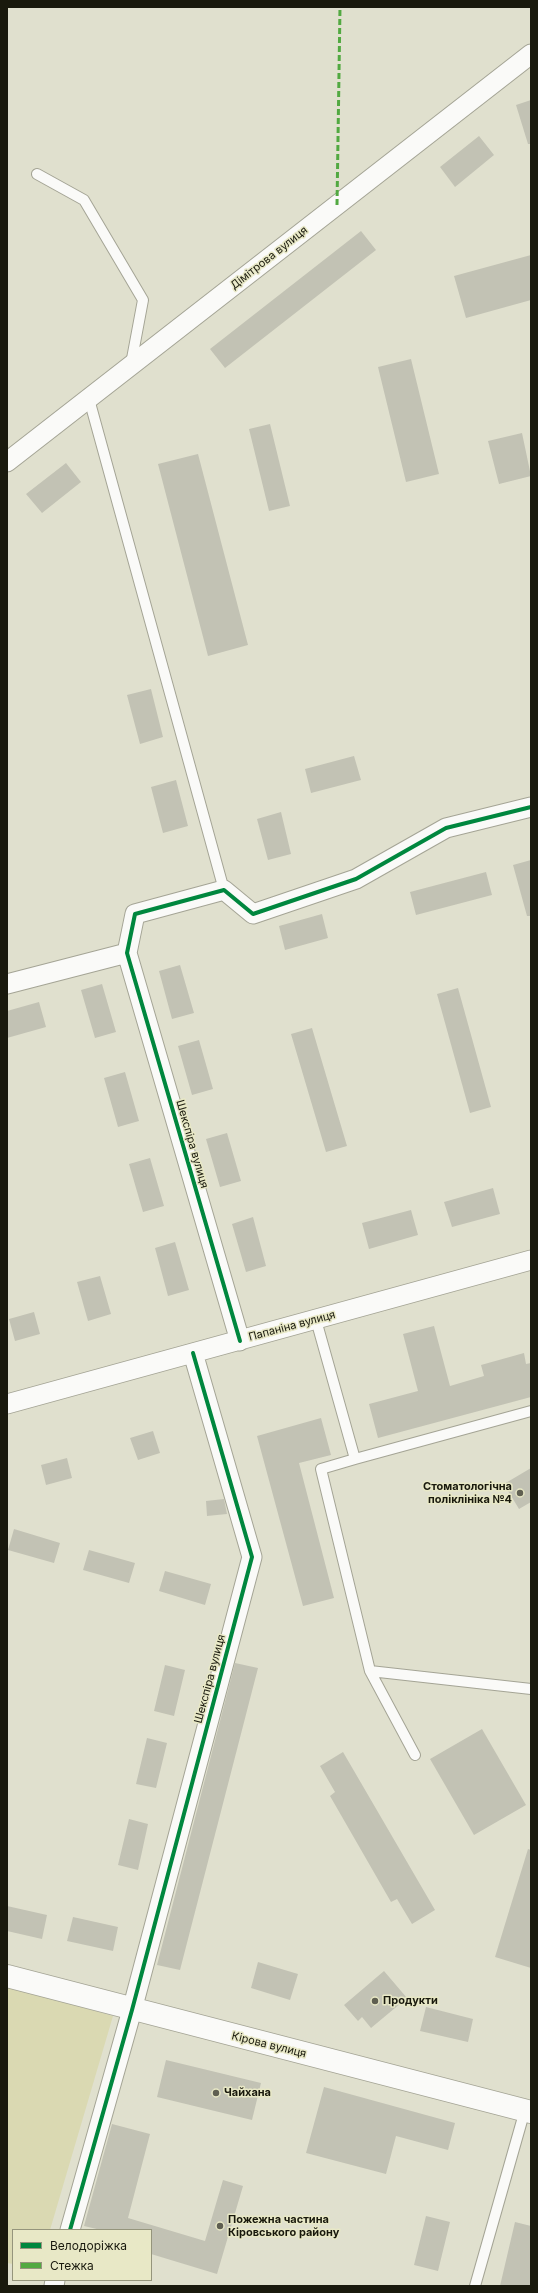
<!DOCTYPE html>
<meta charset="utf-8">
<style>
body{margin:0}
#map{position:relative;width:538px;height:2293px;overflow:hidden;background:#e0e0ce;font-family:Inter,sans-serif}
canvas{display:block}
.frame{position:absolute;inset:0;border:8px solid #19190d;pointer-events:none}
.legend{position:absolute;left:12px;top:2229px;width:140px;height:52px;box-sizing:border-box;background:#e8e8c6;border:1px solid #95957c;margin:0;padding:5px 7px;list-style:none;font-size:12px;color:#19190d}
.legend li{display:flex;align-items:center;gap:8px;height:20px}
.legend b{width:20px;border:1px solid #95957c}
</style>
<div id="map">
<canvas width="538" height="2293"></canvas>
<div class="frame"></div>
<ul class="legend">
<li><b style="height:5px;background:#00873e"></b>Велодоріжка</li>
<li><b style="height:5px;background:#52a941"></b>Стежка</li>
</ul>
</div>
<script>
const ctx = document.querySelector('canvas').getContext('2d');
ctx.lineJoin = 'round';
function paint(path, color) { ctx.fillStyle = color; ctx.fill(path, 'evenodd'); }
function trace(path, color, width, dash) { ctx.strokeStyle = color; ctx.lineWidth = width; ctx.lineCap = dash ? 'butt' : 'round'; ctx.setLineDash(dash || []); ctx.stroke(path); }
function label(font, color, halo, rows, align = 'center') {
  ctx.font = font + ' Inter,sans-serif'; ctx.lineWidth = 3; ctx.setLineDash([]); ctx.textBaseline = 'middle'; ctx.strokeStyle = halo; ctx.fillStyle = color; for (const [text, x, y, turn = 0] of rows) {
    ctx.save(); ctx.translate(x, y); ctx.rotate((+turn || 0) * Math.PI / 180); ctx.textAlign = isNaN(turn) ? turn : align; if (halo) ctx.strokeText(text, 0, 0); ctx.fillText(text, 0, 0); ctx.restore();
  }
}
paint(new Path2D(`
 M7 1986 113 2016 50 2230H13V2264L7 2263Z`), '#dad9b2');
paint(new Path2D(`
 M531 100V144H528L516 105Z
 M479 136 494 155 455 187 440 167Z
 M361 231 376 250 225 368 210 349Z
 M531 255V300L466 318 454 276Z
 M411 359 439 474 406 482 378 367Z
 M270 424 290 506 269 511 249 429Z
 M522 433 531 476 499 484 488 441Z
 M198 454 248 645 208 656 158 464Z
 M66 463 81 482 42 513 26 494Z
 M151 689 163 737 140 744 127 695Z
 M354 756 361 780 311 793 305 769Z
 M176 780 188 826 163 833 151 787Z
 M281 812 291 854 268 860 257 819Z
 M531 860V916H527L513 865Z
 M486 872 492 895 416 915 410 892Z
 M322 914 328 938 285 950 279 926Z
 M180 965 194 1013 172 1019 159 971Z
 M102 984 116 1032 95 1038 81 990Z
 M458 988 491 1107 470 1113 437 994Z
 M39 1002 46 1027 7 1038V1011Z
 M312 1028 347 1146 326 1152 291 1034Z
 M199 1040 213 1089 192 1095 178 1046Z
 M125 1072 139 1121 118 1127 104 1078Z
 M227 1133 241 1181 220 1187 206 1139Z
 M150 1158 164 1206 143 1212 129 1164Z
 M493 1188 500 1214 452 1227 444 1202Z
 M411 1210 418 1235 369 1249 362 1223Z
 M253 1217 266 1266 246 1272 232 1224Z
 M175 1242 189 1290 168 1296 155 1248Z
 M100 1276 111 1314 88 1321 77 1282Z
 M34 1312 40 1334 15 1341 9 1319Z
 M434 1326 450 1386 484 1376 481 1365 524 1353 526 1364 531 1363V1397L378 1438 369 1404 418 1391 403 1334Z
 M321 1418 331 1455 299 1463 334 1598 303 1606 257 1436Z
 M153 1431 160 1453 138 1460 130 1438Z
 M67 1458 72 1478 46 1485 41 1465Z
 M531 1468V1502L519 1509 504 1484Z
 M224 1499 227 1514 207 1516 206 1501Z
 M14 1529 60 1543 54 1563 8 1550Z
 M89 1550 135 1563 129 1583 83 1570Z
 M165 1571 211 1584 205 1605 159 1591Z
 M235 1663 258 1668 180 1970 157 1965Z
 M165 1665 185 1670 174 1716 154 1711Z
 M482 1729 526 1805 474 1835 430 1759Z
 M147 1738 167 1743 156 1788 136 1784Z
 M343 1752 435 1910 412 1924 397 1899 391 1902 330 1796 335 1792 320 1766Z
 M129 1819 148 1824 138 1870 118 1865Z
 M528 1849 531 1850V1968L495 1957Z
 M7 1906 47 1915 42 1939 7 1931Z
 M73 1917 118 1927 113 1951 67 1941Z
 M258 1962 298 1974 290 2000 251 1988Z
 M384 1971 407 1998 371 2028 362 2017 358 2021 344 2005Z
 M426 2007 473 2019 468 2042 420 2031Z
 M166 2060 261 2083 252 2120 157 2097Z
 M324 2087 455 2123 448 2150 396 2136 386 2174 306 2153Z
 M112 2124 150 2134 128 2218 205 2241 223 2180 243 2186 217 2274 151 2254V2230H101L84 2226Z
 M426 2216 450 2222 438 2271 414 2265Z
 M515 2222 531 2226V2286H500Z`), '#c2c2b4');
const service = new Path2D(`
 M37 174 84 200 143 300 131 364
 M89 399 224 890
 M316 1320 355 1459 531 1411
 M355 1459 321 1469 370 1671 415 1755
 M370 1671 531 1689
 M475 2286 525 2110`);
const minor = new Path2D(`
 M7 462 531 54
 M7 984 127 953
 M240 1341 127 953 135 914 224 890 253 914 356 879 446 828 531 807
 M7 1404 531 1260
 M70 2230 132 2010 252 1557 193 1353
 M54 2286 55 2280`);
const tertiary = new Path2D(`
 M7 1976 531 2112`);
trace(service, '#a4a495', 12);
trace(minor, '#a4a495', 21);
trace(tertiary, '#a4a495', 24);
trace(service, '#fafaf8', 10);
trace(minor, '#fafaf8', 19);
trace(tertiary, '#fafaf8', 22);
trace(new Path2D(`
 M337 205 340 7`), '#52a941', 3, [6, 3]);
trace(new Path2D(`
 M240 1341 127 953 135 914 224 890 253 914 356 879 446 828 531 807
 M70 2230 132 2010 252 1557 193 1353`), '#00873e', 4);
for (const [x, y, r, color] of [
 [520,1493,4,"#5f5f51"],
 [375,2001,4,"#5f5f51"],
 [216,2093,4,"#5f5f51"],
 [220,2226,4,"#5f5f51"]
]) { const dot = new Path2D(); dot.arc(x, y, r, 0, 2 * Math.PI); ctx.fillStyle = color; ctx.fill(dot); trace(dot, '#e8e8c6', 1.5); }
label('11px', '#19190d', '#e8e8c6', [
 ["Дімітрова вулиця",269,258,-38],
 ["Шекспіра вулиця",192,1144,74],
 ["Папаніна вулиця",292,1326,-15],
 ["Шекспіра вулиця",210,1679,-75],
 ["Кірова вулиця",269,2045,14]
]);
label('bold 11px', '#19190d', '#e8e8c6', [
 ["Стоматологічна",512,1487,"right"],
 ["поліклініка №4",512,1500,"right"],
 ["Продукти",383,2001],
 ["Чайхана",224,2093],
 ["Пожежна частина",228,2220],
 ["Кіровського району",228,2233]
], 'left');
</script>
